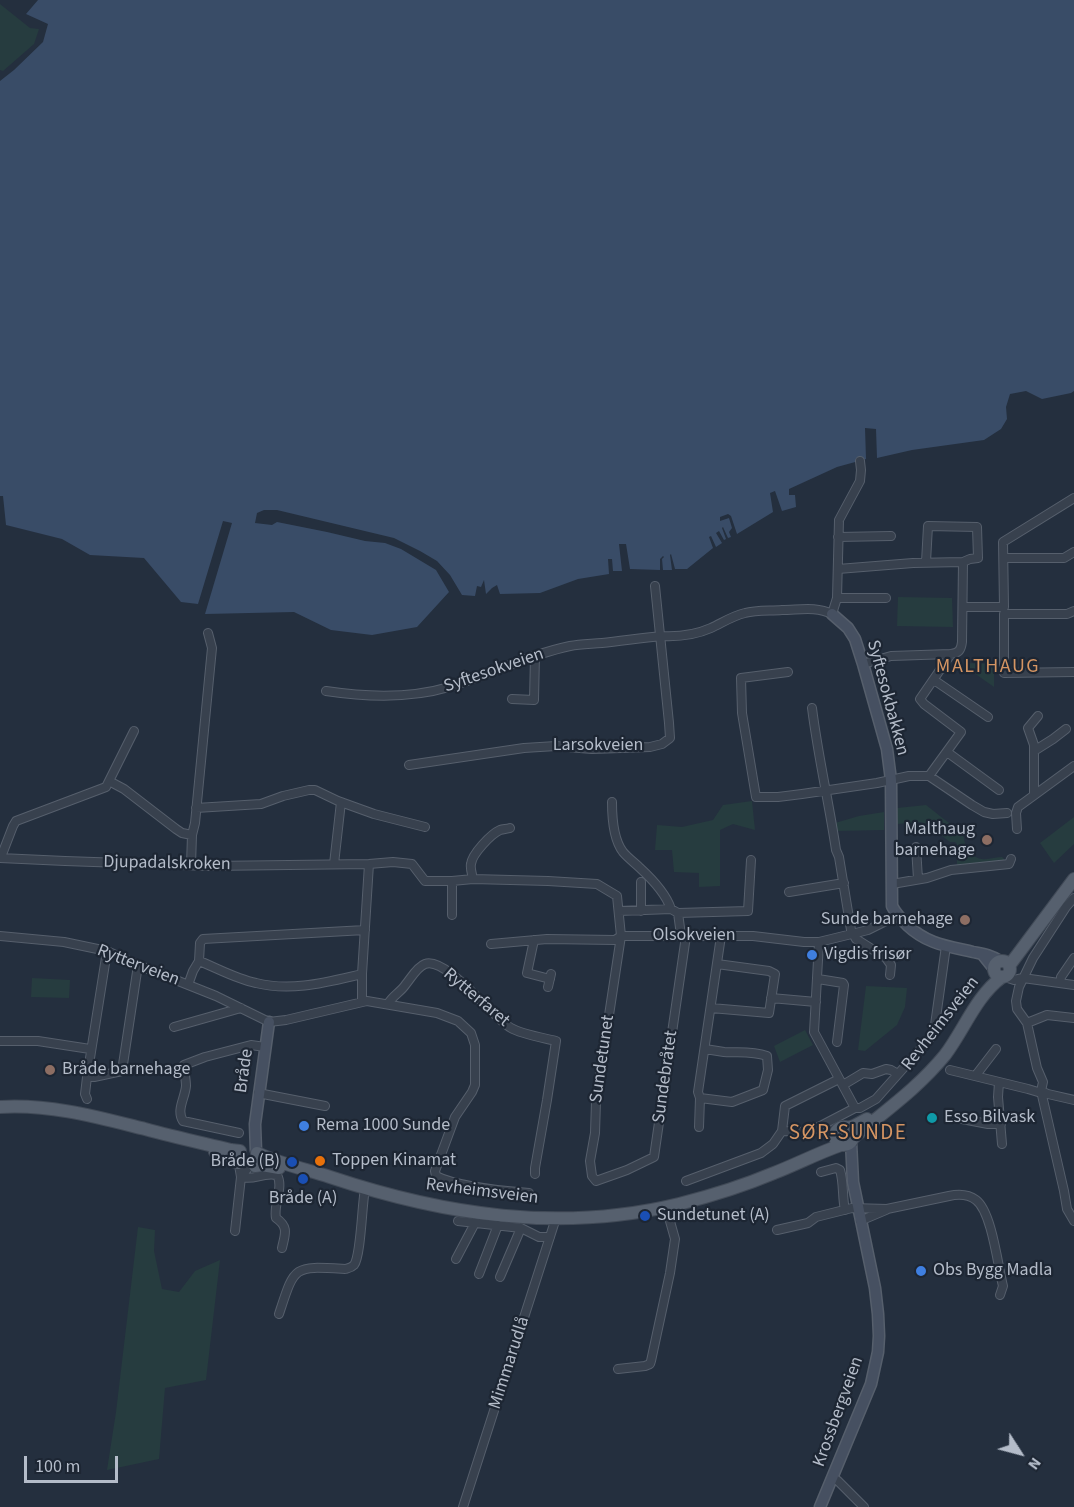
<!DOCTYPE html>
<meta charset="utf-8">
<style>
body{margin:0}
#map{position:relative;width:1074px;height:1507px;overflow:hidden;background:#242f3e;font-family:"Source Sans 3",sans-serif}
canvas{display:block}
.north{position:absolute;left:990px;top:1423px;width:60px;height:60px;-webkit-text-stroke:4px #1d2633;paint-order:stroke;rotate:126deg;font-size:16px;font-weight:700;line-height:24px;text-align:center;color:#b4bcc9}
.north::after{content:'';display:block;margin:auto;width:21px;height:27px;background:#b4bcc9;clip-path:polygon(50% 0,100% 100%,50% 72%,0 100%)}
.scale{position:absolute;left:24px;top:1456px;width:94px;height:27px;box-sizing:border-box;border:3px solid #b4bcc9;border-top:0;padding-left:8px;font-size:18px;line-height:21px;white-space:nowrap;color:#b4bcc9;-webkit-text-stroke:4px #1d2633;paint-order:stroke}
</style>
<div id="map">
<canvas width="1074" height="1507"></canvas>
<div class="north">N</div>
<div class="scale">100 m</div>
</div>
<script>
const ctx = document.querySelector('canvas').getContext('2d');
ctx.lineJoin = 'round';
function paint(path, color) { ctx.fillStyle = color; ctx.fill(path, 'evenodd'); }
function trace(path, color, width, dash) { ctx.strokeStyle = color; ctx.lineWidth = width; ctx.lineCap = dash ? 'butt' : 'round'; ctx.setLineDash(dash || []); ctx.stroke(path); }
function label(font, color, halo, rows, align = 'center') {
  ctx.font = font + ' "Source Sans 3",sans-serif'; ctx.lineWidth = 4.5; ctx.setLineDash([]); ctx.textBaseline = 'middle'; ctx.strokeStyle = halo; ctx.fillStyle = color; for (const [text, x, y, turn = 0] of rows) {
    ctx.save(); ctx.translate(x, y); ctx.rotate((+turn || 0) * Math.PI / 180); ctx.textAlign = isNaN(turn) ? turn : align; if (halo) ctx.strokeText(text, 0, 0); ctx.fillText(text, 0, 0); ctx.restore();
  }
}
paint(new Path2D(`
 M0 4 30 28 39 29 34 44 3 71 0 70Z
 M898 597 952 598 953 627 897 626Z
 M965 663 994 664V687L964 666Z
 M752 801 755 830 733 824 720 830V886L699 887V873L674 872 672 850H655L657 825 682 827 713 820 723 805Z
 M926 805C938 814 950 825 964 832 962 842 970 858 982 859 988 860 996 857 1002 857L1006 861 957 867V844L955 842H950L926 824 920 822 897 824V808Z
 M884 812V830L836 831 835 823 859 816Z
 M1074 817V844L1054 863 1040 843Z
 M32 978 70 980 69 998 31 997Z
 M866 986 907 988 905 1007 897 1025 865 1051 858 1050Z
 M805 1030 813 1045 780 1062 774 1046Z
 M138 1227 155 1230 154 1251 162 1289 179 1292 195 1271 220 1260 206 1380 165 1388 159 1459 107 1470 116 1412Z`), '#263c3f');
paint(new Path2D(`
 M38 0H1074V391L1071 393 1042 399 1026 391 1010 394 1006 407 1007 419 1001 429 984 440 912 450 877 458 876 429 865 428 866 459 837 467 789 489V495H795L796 507 782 511 775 491 770 493 773 512 737 534 731 516 728 514 720 517V521L729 518 732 528 729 532 731 537 728 538 723 527 722 528 726 539 724 540 719 531 716 533 722 543 716 547 711 536 709 537 713 548 687 569H675L671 554 670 555 672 570H663L662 559 664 557 663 556 660 559V570L630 569 626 544H619L622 571H613L612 559H608L609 574 578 579 540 593 500 594 497 585 492 588 486 594 484 580 481 587 477 586 475 596 462 595 450 575 437 561 420 551 394 538 277 510H264L257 513 255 523 272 525 277 522 327 532 365 541 385 543 401 549 436 570 449 592 417 627 372 635 331 630 294 612 205 614 232 523 223 521 198 604 181 602 144 558 90 555 62 539 6 525 3 496H0V81L14 70 43 42 48 24 26 14Z`), '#394c67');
const street = new Path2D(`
 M838 537 891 536
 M1004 558H1064L1074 552
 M838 569 913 563 963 562 970 559 978 558 977 527 928 526 926 562
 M837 598H886
 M963 607H1004L1003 542 1074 498
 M1074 611 1067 614H1004V673L1074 672
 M863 664 891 656 951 654C959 653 961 650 962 642L963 562
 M788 672 741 678 742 713 756 797H778L802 794 877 783 909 776H929L972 805 984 812 993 814 1007 813
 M934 680 988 717
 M326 691C366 697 409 699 449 687 490 675 527 655 570 646 580 644 591 644 602 643 621 641 641 638 661 636 678 637 695 635 711 628 722 623 732 616 745 613 756 610 770 611 782 610 799 610 816 606 832 614L837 598 839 520 860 481 861 470 860 461
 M512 699 534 700 535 656
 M812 708C818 756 829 803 836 850L839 857 851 930 856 939 886 958 891 965 890 975
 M1034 751V745L1028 728 1038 716
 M947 752 999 790
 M409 765 524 748 556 746 592 749 650 747 662 744 670 738 669 723 655 586
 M929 776 961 732 924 704 920 699 951 654
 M109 781 134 731
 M1034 795V751L1053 739 1066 729
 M612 802C612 818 613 839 623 852 628 858 635 863 640 868 652 879 666 894 671 909L678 913 681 935
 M196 808 261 804 283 796 309 790H315L338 801 374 814 425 827
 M1017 829 1016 813 1018 807 1074 766
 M916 847 918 879
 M1 857 13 826 16 821 106 787 109 781 124 789 176 829 182 833 192 835
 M0 858 65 861 209 866 369 864 393 862 412 864 425 881H452L473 879 548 881 597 884 617 896 621 936 596 1101 595 1133 590 1161 592 1176 596 1181 627 1170 654 1157 686 936
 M334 864 341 802
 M191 865 192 835 195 823 212 648 208 633
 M473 879C472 874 470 868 471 864 472 854 491 834 500 830 503 829 507 829 510 828
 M452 881V915
 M892 884 927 878 951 870 1009 864 1011 859
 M789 892 844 883
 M619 911 671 909
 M641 911V882
 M678 913 748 911 751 860
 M0 936 64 942 107 951 138 965 216 996 269 1022 286 1020 367 1001 437 1013 458 1021 471 1033 475 1045V1085L472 1092 455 1117 435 1171 436 1176C458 1187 504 1191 529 1193
 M534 940 527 973 550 979
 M819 942 814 1032 855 1108
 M491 944 547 939 615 940 621 936H753L804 942H819L868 930 888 920 896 914
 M362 974C327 982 292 992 256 983 236 979 217 968 199 961L200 943 203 939 365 930
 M1005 977 1014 980 1023 978 1074 985
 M818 979 843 983 844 985 837 1042
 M1060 983 1061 977 1074 958
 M188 985 193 971 199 961
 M548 987 551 974
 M771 998 816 1002
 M362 1001V974L369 864
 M388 1004C392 996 401 992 406 984 411 978 417 967 425 964 446 956 493 1018 511 1028 521 1034 544 1038 556 1041L547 1100 535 1168V1174
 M711 1008 769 1013 775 974 769 971 717 964
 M1027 1023 1047 1015 1074 1018
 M174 1027 241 1008
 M0 1041H38L90 1049
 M950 1070 1028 1089 1038 1092 1041 1091 1043 1082 1037 1068 1027 1023 1017 1009 1016 1001 1019 987 1033 958 1066 907 1074 898
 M976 1075 996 1049
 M87 1077H94L122 1071 138 965
 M999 1082 998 1097 1002 1144
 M843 1085 863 1073 872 1074 886 1069 891 1070 898 1074
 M1041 1091 1064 1191 1067 1209 1074 1221
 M1041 1091 1048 1094 1074 1100
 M258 1093 325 1106
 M700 1098 732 1102 763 1090 768 1070 767 1056C752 1051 740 1053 724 1052 718 1051 711 1050 705 1049
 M87 1099 85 1094 87 1077 107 951
 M957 1118 988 1124H1001
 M699 1127 700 1098 698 1092 721 936
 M782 1131 785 1106 839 1079
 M239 1133 183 1121C176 1110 185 1098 186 1086 186 1079 184 1072 184 1065L205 1057 251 1045 265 1047
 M239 1165 241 1177 247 1169
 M821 1172 836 1168 840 1170C844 1183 842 1197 845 1210
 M686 1181 761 1153 773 1144 782 1131 809 1132 855 1108H860L876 1099 931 1037 934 1032 946 946
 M458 1221 521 1228 539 1237H550
 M860 1221 886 1210
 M777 1230 808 1223 816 1217 852 1208 887 1209 949 1196C958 1194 968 1194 976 1200 992 1212 998 1267 1003 1286L1000 1295
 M235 1231 241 1177C255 1181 261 1172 277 1175 284 1187 273 1205 276 1218 289 1227 285 1234 282 1248
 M456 1259 475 1223
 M479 1274 498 1225
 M500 1277 521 1228
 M279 1314C295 1265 293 1266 345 1269 349 1268 351 1268 354 1265 361 1256 362 1203 365 1189
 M618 1369 645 1366 650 1364 651 1361 670 1273 675 1239 666 1207
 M832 1477 838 1481 864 1507
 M463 1507 556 1218`);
const secondary = new Path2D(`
 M832 614 848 628 855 639 863 664 887 749 891 780 892 906C896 914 901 919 907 925 927 944 947 946 973 952 983 954 991 955 1000 961
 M982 954 994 969
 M256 1151 255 1124 269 1022
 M820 1507 871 1384 878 1352 879 1336 878 1314 875 1288 853 1182 851 1142`);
const primary = new Path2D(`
 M994 969a8 8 0 1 1 16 0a8 8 0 1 1-16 0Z
 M1009 966 1074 879
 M0 1107C51 1104 97 1117 145 1129 174 1137 202 1143 231 1150L240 1151
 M835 1136a9 9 0 1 1 18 0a9 9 0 1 1-18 0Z
 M847 1128 854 1126 867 1119
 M853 1138C886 1110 917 1089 945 1055 964 1030 976 996 1002 977
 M215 1152 238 1163
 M257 1153C280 1164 305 1169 330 1177 444 1215 560 1233 679 1204 711 1196 743 1186 774 1173 797 1164 818 1153 841 1145
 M255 1166 262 1165 279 1168`);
trace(street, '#565f6c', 10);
trace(secondary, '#565f6c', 13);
trace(primary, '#414a57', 14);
trace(street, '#38414e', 8);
trace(secondary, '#465061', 10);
trace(primary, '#56606e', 12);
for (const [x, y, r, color] of [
 [987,840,6,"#8d6e63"],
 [965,920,6,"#8d6e63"],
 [812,955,6,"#3f7fe0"],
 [50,1070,6,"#8d6e63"],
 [932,1118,6,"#0f9aa8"],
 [304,1126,6,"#3f7fe0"],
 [320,1161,6,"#e8710a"],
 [292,1162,6,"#1a4fb4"],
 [303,1179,6,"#1a4fb4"],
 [645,1216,6,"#1a4fb4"],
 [921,1271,6,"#3f7fe0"]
]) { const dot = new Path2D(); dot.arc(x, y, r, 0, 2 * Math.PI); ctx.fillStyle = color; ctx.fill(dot); trace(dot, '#1d2633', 2); }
label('18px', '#b4bcc9', '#1d2633', [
 ["Syftesokveien",494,671,-19],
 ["Syftesokbakken",887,698,75],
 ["Larsokveien",598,746],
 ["Djupadalskroken",167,864,1],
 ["Olsokveien",694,936],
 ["Rytterveien",138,966,21],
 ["Rytterfaret",476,998,40],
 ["Revheimsveien",941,1024,-52],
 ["Sundetunet",603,1059,-82],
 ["Bråde",245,1071,-82],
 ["Sundebråtet",666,1077,-82],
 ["Revheimsveien",482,1192,7],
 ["Mimmarudlå",510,1363,-72],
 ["Krossbergveien",839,1412,-70]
]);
label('18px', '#b4bcc9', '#1d2633', [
 ["Malthaug",975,830,"right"],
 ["barnehage",975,851,"right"],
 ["Sunde barnehage",953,920,"right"],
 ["Vigdis frisør",824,955],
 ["Bråde barnehage",62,1070],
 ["Esso Bilvask",944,1118],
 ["Rema 1000 Sunde",316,1126],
 ["Toppen Kinamat",332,1161],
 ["Bråde (B)",280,1162,"right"],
 ["Bråde (A)",303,1199,"center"],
 ["Sundetunet (A)",657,1216],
 ["Obs Bygg Madla",933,1271]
], 'left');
ctx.letterSpacing = '1.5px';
label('20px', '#d59563', '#1d2633', [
 ["MALTHAUG",988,668]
]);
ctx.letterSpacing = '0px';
ctx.letterSpacing = '1.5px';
label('21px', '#d59563', '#1d2633', [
 ["SØR-SUNDE",848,1134]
]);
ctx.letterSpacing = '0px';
</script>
